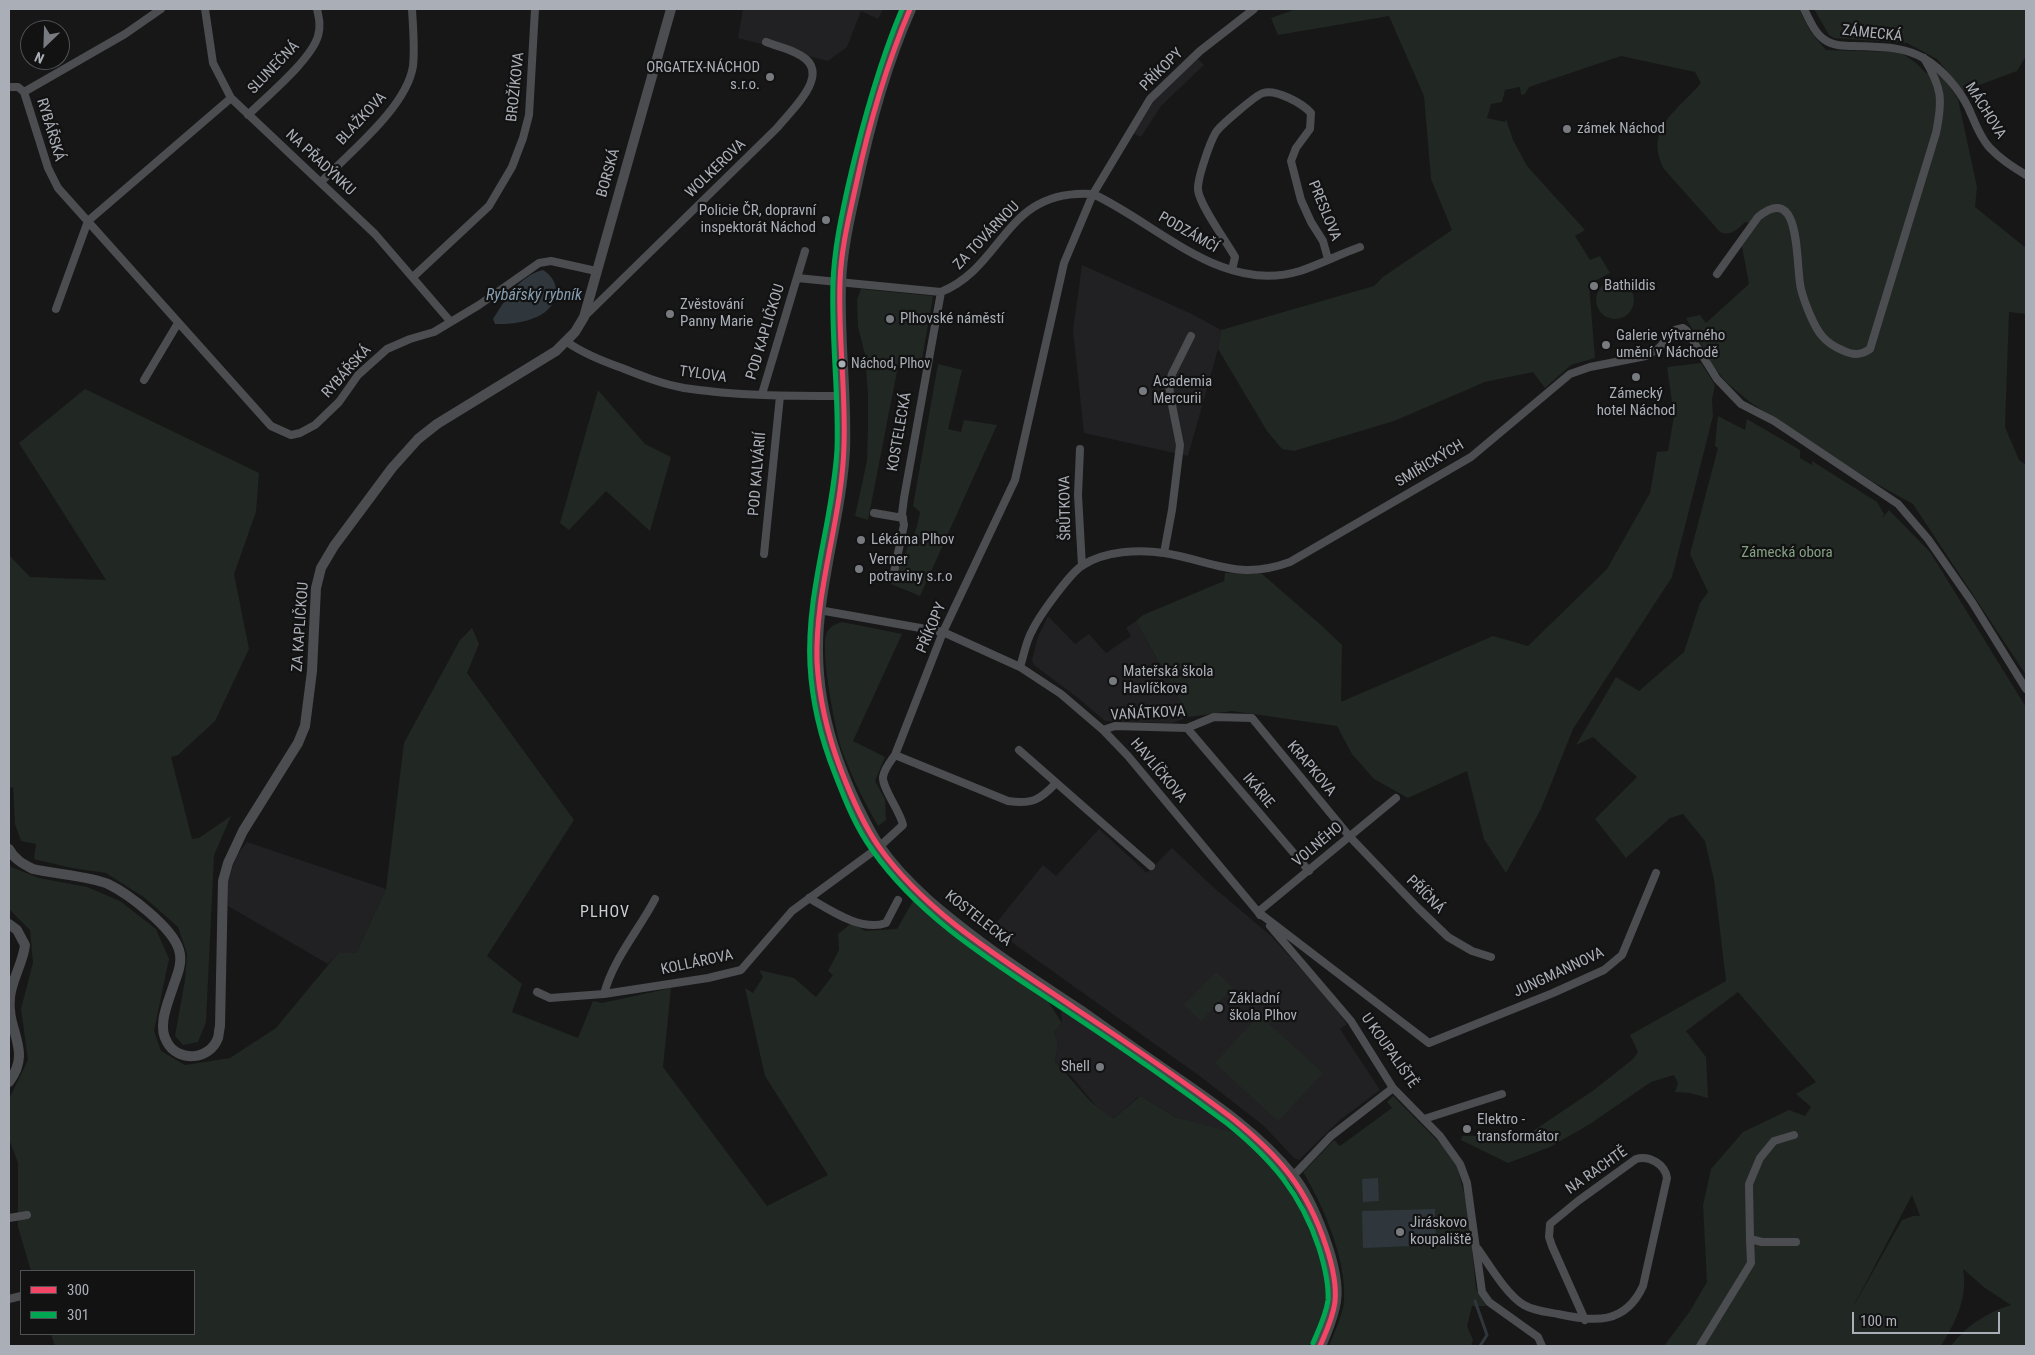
<!DOCTYPE html>
<meta charset="utf-8">
<style>
body{margin:0}
#map{position:relative;width:2035px;height:1355px;overflow:hidden;background:#171718;font-family:"Roboto Condensed",sans-serif}
canvas{display:block}
.frame{position:absolute;inset:0;border:10px solid #aaafb7;pointer-events:none}
.legend{position:absolute;left:20px;top:1270px;width:175px;height:65px;box-sizing:border-box;background:#121213;border:1px solid #4f5155;margin:0;padding:6px 9px;list-style:none;font-size:15px;color:#aaafb7}
.legend li{display:flex;align-items:center;gap:10px;height:25px}
.legend b{width:25px;border:1px solid #4f5155}
.north{position:absolute;left:20px;top:20px;width:50px;height:50px;box-sizing:border-box;background:#121213;border:1px solid #4f5155;border-radius:50%;rotate:204deg;font-size:14px;font-weight:700;line-height:20px;text-align:center;color:#aaafb7}
.north::after{content:'';display:block;margin:auto;width:18px;height:22px;background:#777a7f;clip-path:polygon(50% 0,100% 100%,50% 72%,0 100%)}
.scale{position:absolute;left:1852px;top:1312px;width:148px;height:22px;box-sizing:border-box;border:2px solid #aaafb7;border-top:0;padding-left:6px;font-size:15px;line-height:18px;white-space:nowrap;color:#aaafb7;-webkit-text-stroke:4px #121213;paint-order:stroke}
</style>
<div id="map">
<canvas width="2035" height="1355"></canvas>
<div class="frame"></div>
<ul class="legend">
<li><b style="height:6px;background:#f34667"></b>300</li>
<li><b style="height:6px;background:#00a651"></b>301</li>
</ul>
<div class="north">N</div>
<div class="scale">100 m</div>
</div>
<script>
const ctx = document.querySelector('canvas').getContext('2d');
ctx.lineJoin = 'round';
function paint(path, color) { ctx.fillStyle = color; ctx.fill(path, 'evenodd'); }
function trace(path, color, width, dash) { ctx.strokeStyle = color; ctx.lineWidth = width; ctx.lineCap = dash ? 'butt' : 'round'; ctx.setLineDash(dash || []); ctx.stroke(path); }
function label(font, color, halo, rows, align = 'center') {
  ctx.font = font + ' "Roboto Condensed",sans-serif'; ctx.lineWidth = 4.5; ctx.setLineDash([]); ctx.textBaseline = 'middle'; ctx.strokeStyle = halo; ctx.fillStyle = color; for (const [text, x, y, turn = 0] of rows) {
    ctx.save(); ctx.translate(x, y); ctx.rotate((+turn || 0) * Math.PI / 180); ctx.textAlign = isNaN(turn) ? turn : align; if (halo) ctx.strokeText(text, 0, 0); ctx.fillText(text, 0, 0); ctx.restore();
  }
}
paint(new Path2D(`
 M743 9H883L878 19 861 11 847 47 828 61 738 38Z
 M1196 57 1204 65 1161 106 1141 137 1130 132 1153 96Z
 M1082 265 1192 314 1221 330 1218 349 1188 456 1084 433 1073 330Z
 M1048 616 1075 644 1089 634 1106 653 1131 636 1126 628 1136 621 1189 717 1172 723 1105 721 1078 698 1034 665 1032 660 1038 637Z
 M1099 829 1147 873 1172 848 1212 886 1271 936 1323 993 1347 1024 1340 1029 1380 1090 1340 1120 1299 1160 1294 1158 1264 1126 1201 1077 992 928 1043 865 1056 876Z
 M247 842 386 889 356 953H338L328 964 228 906 227 883 237 855Z
 M1061 1007 1196 1101 1240 1135 1175 1117 1143 1097H1138L1114 1118 1101 1112 1072 1077 1055 1062 1058 1043 1054 1032 1062 1023Z`), '#212123');
paint(new Path2D(`
 M1296 9H1799L1810 31 1826 50 1900 52 1916 63 1926 73H1940L1958 99 1977 187 1975 207 2026 248V314L2009 312 2005 427 2019 460 2026 465V675L1913 504 1873 482 1751 403 1726 382 1713 366 1686 318 1700 315 1706 323 1749 284 1742 246 1757 224 1745 222C1738 229 1730 237 1720 232L1664 169C1643 128 1678 111 1701 83L1695 72 1621 56 1529 87 1525 94 1521 95 1520 87 1505 90 1502 102 1491 104 1487 118 1505 122 1506 119 1513 140 1527 166 1585 230 1575 236 1590 260 1600 256 1610 273 1589 284 1595 358 1571 365 1545 388 1533 372 1485 382 1394 421 1294 451 1282 449 1267 431 1218 349 1221 330 1374 286 1383 277 1452 230 1431 179 1424 96 1389 16 1278 35 1271 18Z
 M1814 9H2026V56L2017 71 1963 91 1937 59 1907 43 1834 38 1829 35Z
 M1596 300a19 19 0 1 1 38 0a19 19 0 1 1-38 0Z
 M861 289 933 296 921 365 899 361 868 520 855 516 867 461 868 426V394L865 354 858 327 857 300Z
 M1701 363 1715 385 1712 399 1713 416 1672 577 1573 729 1541 809 1506 873 1484 839 1467 771 1408 798 1374 779 1352 754 1337 726 1232 711 1189 717 1136 621 1143 615 1224 581 1225 573 1262 574 1321 625 1342 645 1341 702 1493 636 1528 646 1607 569 1650 493 1657 452 1668 451 1674 416 1667 367Z
 M938 364 962 370 948 429 961 432 964 420 997 425 920 596 891 584 917 527 920 512 913 506Z
 M85 389 259 473 256 512 234 574 249 649 215 721 178 755 171 757 192 839 199 838 231 816 214 855 206 1022 198 1042 183 1045 175 1036 185 980 187 954 178 927 145 898 106 873 72 868 34 859 36 844 21 841 15 824 13 787 9 788V555L30 577 106 580 19 443Z
 M598 390 645 444 671 457 650 531 606 491 569 530 560 523Z
 M1718 416 1745 430 1747 419 1800 450V458L1812 465V461L1877 502 1884 514 1882 518 1889 510 1930 552 2026 707V1346H1951C1965 1326 1988 1312 2011 1305L1985 1288 1963 1269C1968 1298 1956 1321 1941 1346H1664L1690 1311 1707 1282 1703 1205 1711 1169 1743 1132 1789 1110 1805 1116 1811 1107 1796 1094 1816 1082 1738 992 1686 1031 1706 1057 1708 1098 1690 1093 1675 1092 1678 1083 1674 1075 1651 1082 1590 1124 1550 1147 1508 1163 1461 1140 1462 1136 1527 1135 1594 1090 1633 1059 1638 1052 1630 1035 1726 981 1714 880 1705 841 1683 814 1670 818 1626 858 1595 819 1637 777 1593 737 1576 745 1616 677 1639 691 1684 652 1700 603 1708 592 1690 554 1718 448 1715 446ZM1912 1195 1920 1216H1913L1902 1220 1852 1309Z
 M842 622 902 634 853 741 885 757 875 781 885 799 886 820 878 826C865 803 852 778 843 753 836 735 819 648 827 632 830 626 836 624 842 622Z
 M472 628 479 644 467 673 574 820 487 956 522 984 512 1012 578 1038 593 1001 602 1003 671 988 663 1067 767 1206 828 1175 765 1076 745 988 753 993 763 977 759 970 794 978 816 997 833 975 828 971 839 950 838 934 852 923 865 931 897 929 913 901 998 966 1047 1000 1062 1023 1054 1032 1058 1043 1055 1062C1074 1080 1091 1108 1114 1118L1139 1097H1143L1175 1117 1236 1133 1286 1181 1297 1200 1316 1246 1323 1266 1327 1289 1324 1311 1311 1346H55L51 1334H194V1271H31L18 1227V1163L9 1139V1099L28 1060 21 1009 33 963 30 930 9 909V864L11 867 39 878 87 887 120 901 156 929 169 959 154 1031 161 1051 185 1065 230 1058 276 1028 338 953H356L386 889 404 743 460 640Z
 M1216 972 1233 988 1201 1021 1184 1005Z
 M1259 1015 1323 1073 1278 1121 1215 1063Z
 M1393 1096 1443 1146 1457 1166 1468 1209 1476 1289 1486 1306H1472L1467 1326 1473 1340 1471 1346H1329C1334 1333 1342 1317 1344 1302 1347 1261 1324 1207 1303 1172L1334 1140 1340 1146 1392 1108 1387 1102Z`), '#212722');
paint(new Path2D(`
 M543 270C550 274 555 281 556 289 557 319 517 325 495 324L493 319C506 299 519 276 543 270Z
 M1378 1178 1379 1201 1363 1202 1362 1179Z
 M1435 1209 1436 1245 1363 1248 1362 1211Z`), '#2f373c');
trace(new Path2D(`
 M1475 1301 1487 1335 1480 1346`), '#2f373c', 3);
trace(new Path2D(`
 M205 9 213 63 231 98 375 234 450 321
 M1804 9C1809 19 1815 34 1825 40 1833 46 1845 46 1855 46 1879 47 1904 46 1925 59 1942 69 1959 89 1968 107 1974 120 1979 136 1989 147 2000 159 2013 167 2026 175
 M9 87H18L24 92
 M24 92 48 168 58 188 271 426 291 435 300 433 315 425 339 402 358 375 387 349 410 339 434 332 479 305 539 263 551 261 596 271
 M24 92 125 34 161 9
 M248 115C267 96 311 60 318 36 321 26 319 18 317 9
 M321 182C349 153 407 107 413 66 415 48 413 27 412 9
 M1232 270 1235 257C1226 241 1200 206 1198 190 1197 179 1210 142 1216 132 1221 125 1256 95 1263 93 1276 89 1302 103 1311 113L1310 129 1296 148 1291 161 1301 200 1311 222 1323 241 1328 259
 M1717 274 1758 217C1803 180 1795 267 1801 289 1804 301 1814 328 1823 337 1828 343 1835 347 1842 350 1852 355 1860 356 1870 349L1936 133C1943 99 1942 88 1924 58
 M413 277 489 206 512 167 523 138 529 115 535 9
 M797 278 941 292C1005 266 1004 188 1093 194 1158 224 1222 295 1300 271 1321 264 1340 254 1360 247
 M56 309 88 221 231 98
 M585 316 777 128C793 108 836 71 796 53 787 48 776 46 766 42
 M567 342C584 354 602 361 622 368 642 376 662 384 684 388 736 396 791 396 844 396
 M144 380 178 323
 M762 394 805 251
 M1080 449 1078 495 1082 566
 M874 513 903 518
 M1164 553 1172 510 1180 445 1171 400 1169 385 1172 374 1191 336
 M764 554 780 396
 M894 572 904 525 902 514 904 498 941 292
 M819 610 943 632 1020 667 1061 694 1103 730 1128 756 1258 912 1429 1043 1553 993 1604 970 1622 955 1656 873
 M1020 667C1024 655 1026 641 1032 631 1039 616 1070 573 1083 565 1105 551 1139 549 1164 553 1213 561 1238 581 1290 562L1471 457 1570 374 1590 367 1646 356 1659 348 1675 330 1683 328 1687 331 1717 379 1741 404 1774 421 1898 504 1928 539 1972 602 2026 689
 M1187 728 1309 871
 M1103 730 1115 726 1187 728 1214 717 1252 718 1350 837 1418 908 1448 937 1472 951 1491 957
 M1019 750 1151 866
 M1056 783C1039 801 1032 804 1008 801L895 755 943 632 1015 480 1064 263 1093 194 1150 99 1200 51 1254 9
 M809 898C830 910 861 932 886 923L898 900
 M1260 915 1258 912 1396 798
 M1270 926 1351 1021 1393 1088 1440 1136 1460 1164 1467 1183 1482 1292 1489 1302 1538 1337 1542 1346
 M537 992 550 998 604 994 708 978 741 970 792 911 879 847 903 825C900 811 882 788 883 777 884 769 890 762 895 755
 M604 994C613 959 639 930 655 899
 M1424 1119 1502 1094
 M1293 1176 1331 1136 1393 1088
 M9 1218 27 1215
 M1750 1239 1749 1184 1760 1158 1774 1141 1794 1135
 M1478 1249C1490 1266 1507 1295 1524 1305 1534 1311 1547 1312 1558 1314 1594 1322 1625 1325 1643 1286L1667 1178C1665 1164 1649 1155 1636 1159L1578 1201 1550 1224 1549 1237 1552 1246 1585 1320
 M9 1299 21 1296
 M1700 1346 1751 1263 1750 1239 1762 1242H1796`), '#4c4d50', 8);
trace(new Path2D(`
 M9 849C14 859 23 864 33 869 54 874 90 876 108 884 129 894 173 928 179 950 183 963 177 975 173 987 168 1003 157 1026 167 1042 178 1063 210 1060 218 1038 219 1034 219 1030 220 1026L223 881 228 863 243 831 298 743 305 726 312 671 316 588 321 568 334 546 392 468 418 439 437 424 556 351 575 332 584 317 671 9
 M9 924 17 930 25 945C23 963 12 979 10 997 6 1031 33 1050 9 1082`), '#4c4d50', 10);
trace(new Path2D(`
 M910 9C884 67 868 128 855 190 848 221 841 252 840 284 838 339 846 394 844 450 841 505 825 559 819 614 811 682 827 744 856 805 863 819 870 834 879 847 906 886 945 916 982 944 1014 968 1047 989 1080 1011 1108 1031 1136 1051 1164 1070 1209 1101 1258 1133 1292 1176 1312 1200 1340 1269 1335 1301 1333 1316 1326 1332 1320 1346`), '#494a4c', 12);
trace(new Path2D(`
 M910 9C886 66 869 124 856 185 849 217 841 249 840 282 838 337 846 392 844 446 842 519 815 588 817 661 819 699 828 736 841 770 851 796 863 824 879 847 928 916 1007 962 1076 1009 1129 1044 1182 1080 1232 1118 1279 1156 1307 1188 1326 1246 1332 1264 1337 1283 1335 1302 1333 1318 1326 1332 1320 1346`), '#f34667', 5);
trace(new Path2D(`
 M902 9C878 66 862 125 848 186 841 218 834 250 833 283 831 339 839 394 837 449 833 521 806 592 810 665 812 702 821 739 835 774 845 800 856 828 873 851 922 921 1001 967 1071 1014 1124 1049 1177 1086 1228 1124 1272 1160 1301 1193 1319 1248 1324 1264 1329 1282 1328 1300 1326 1315 1319 1329 1313 1343`), '#00a651', 5);
for (const [x, y, r, color] of [
 [770,77,5,"#777a7f"],
 [1567,129,5,"#777a7f"],
 [826,220,5,"#777a7f"],
 [1594,286,5,"#777a7f"],
 [670,314,5,"#777a7f"],
 [890,319,5,"#777a7f"],
 [1606,345,5,"#777a7f"],
 [842,364,4.5,"#aaafb7"],
 [1636,377,5,"#777a7f"],
 [1143,391,5,"#777a7f"],
 [861,540,5,"#777a7f"],
 [859,569,5,"#777a7f"],
 [1113,681,5,"#777a7f"],
 [1219,1008,5,"#777a7f"],
 [1100,1067,5,"#777a7f"],
 [1467,1129,5,"#777a7f"],
 [1400,1232,5,"#777a7f"]
]) { const dot = new Path2D(); dot.arc(x, y, r, 0, 2 * Math.PI); ctx.fillStyle = color; ctx.fill(dot); trace(dot, '#121213', 2); }
label('14px', '#aaafb7', '#121213', [
 ["Náchod, Plhov",851,364]
], 'left');
label('15px', '#aaafb7', '#121213', [
 ["ZÁMECKÁ",1872,34,6],
 ["SLUNEČNÁ",274,68,-46],
 ["PŘÍKOPY",1162,70,-45],
 ["BROŽÍKOVA",516,87,-84],
 ["MÁCHOVA",1985,111,58],
 ["BLAŽKOVA",362,119,-47],
 ["RYBÁŘSKÁ",50,130,73],
 ["NA PŘADÝNKU",320,163,43],
 ["WOLKEROVA",716,169,-44],
 ["BORSKÁ",609,173,-74],
 ["PRESLOVA",1324,211,68],
 ["PODZÁMČÍ",1188,233,30],
 ["ZA TOVÁRNOU",987,236,-46],
 ["POD KAPLIČKOU",766,332,-73],
 ["RYBÁŘSKÁ",347,372,-48],
 ["TYLOVA",703,375,8],
 ["KOSTELECKÁ",900,432,-80],
 ["SMIŘICKÝCH",1430,464,-31],
 ["POD KALVÁRIÍ",758,474,-85],
 ["ŠRŮTKOVA",1066,508,-91],
 ["ZA KAPLIČKOU",301,627,-86],
 ["PŘÍKOPY",932,628,-67],
 ["VAŇÁTKOVA",1148,714,-3],
 ["KRAPKOVA",1311,769,50],
 ["HAVLÍČKOVA",1158,771,50],
 ["IKÁRIE",1258,791,50],
 ["VOLNÉHO",1318,845,-40],
 ["PŘÍČNÁ",1425,895,45],
 ["KOSTELECKÁ",978,919,38],
 ["KOLLÁROVA",697,963,-12],
 ["JUNGMANNOVA",1559,973,-25],
 ["U KOUPALIŠTĚ",1389,1051,55],
 ["NA RACHTĚ",1597,1171,-35]
]);
label('15px', '#aaafb7', '#121213', [
 ["ORGATEX-NÁCHOD",760,68,"right"],
 ["s.r.o.",760,85,"right"],
 ["zámek Náchod",1577,129],
 ["Policie ČR, dopravní",816,211,"right"],
 ["inspektorát Náchod",816,228,"right"],
 ["Bathildis",1604,286],
 ["Zvěstování",680,305],
 ["Panny Marie",680,322],
 ["Plhovské náměstí",900,319],
 ["Galerie výtvarného",1616,336],
 ["umění v Náchodě",1616,353],
 ["Academia",1153,382],
 ["Mercurii",1153,399],
 ["Zámecký",1636,394,"center"],
 ["hotel Náchod",1636,411,"center"],
 ["Lékárna Plhov",871,540],
 ["Verner",869,560],
 ["potraviny s.r.o",869,577],
 ["Mateřská škola",1123,672],
 ["Havlíčkova",1123,689],
 ["Základní",1229,999],
 ["škola Plhov",1229,1016],
 ["Shell",1090,1067,"right"],
 ["Elektro -",1477,1120],
 ["transformátor",1477,1137],
 ["Jiráskovo",1410,1223],
 ["koupaliště",1410,1240]
], 'left');
label('15px', '#83a083', '#121213', [
 ["Zámecká obora",1787,553]
]);
label('italic 16px', '#859dae', '#121213', [
 ["Rybářský rybník",534,296]
]);
ctx.letterSpacing = '1px';
label('16px', '#cbced3', '#121213', [
 ["PLHOV",605,913]
]);
ctx.letterSpacing = '0px';
</script>
